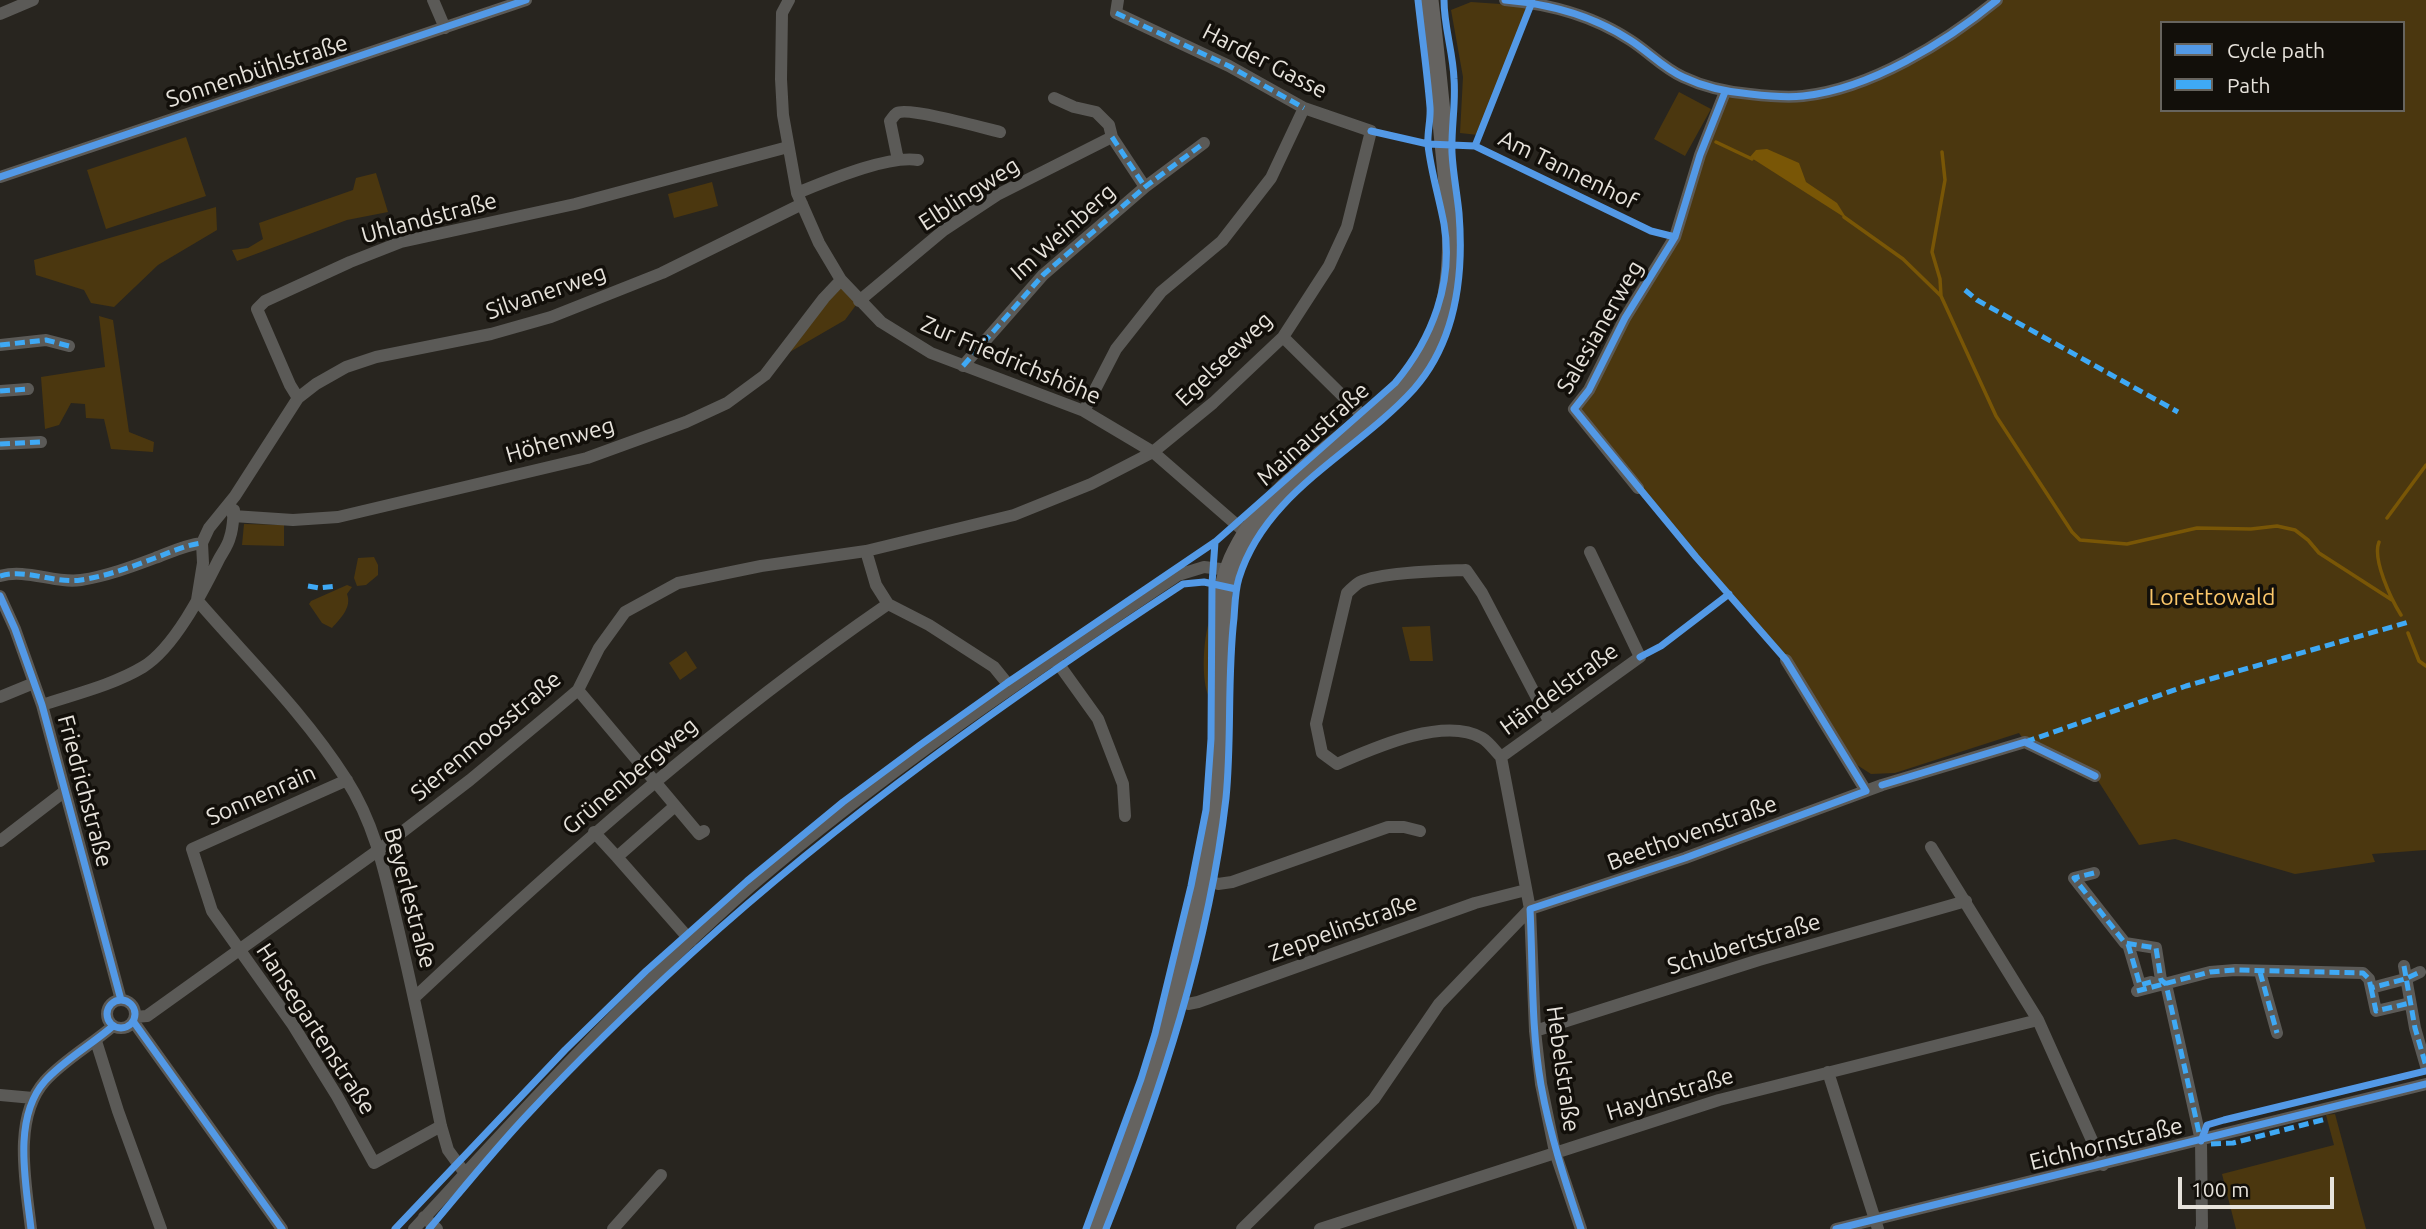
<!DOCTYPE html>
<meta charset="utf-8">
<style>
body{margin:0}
#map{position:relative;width:2426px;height:1229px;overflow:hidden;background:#28251f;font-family:Ubuntu,sans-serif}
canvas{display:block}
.legend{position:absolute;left:2160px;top:21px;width:245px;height:91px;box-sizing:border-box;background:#120f0a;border:2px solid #67645e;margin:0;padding:9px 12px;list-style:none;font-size:21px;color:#e7e3dc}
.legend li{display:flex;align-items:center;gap:14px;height:35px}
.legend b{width:35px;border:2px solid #67645e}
.scale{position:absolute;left:2178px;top:1177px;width:156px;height:32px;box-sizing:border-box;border:4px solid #e7e3dc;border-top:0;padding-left:9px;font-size:21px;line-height:24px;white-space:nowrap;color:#e7e3dc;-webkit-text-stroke:5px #120f0a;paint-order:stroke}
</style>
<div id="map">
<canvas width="2426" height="1229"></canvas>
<ul class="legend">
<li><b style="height:9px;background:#5399e6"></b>Cycle path</li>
<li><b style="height:9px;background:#3fa9f5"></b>Path</li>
</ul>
<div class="scale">100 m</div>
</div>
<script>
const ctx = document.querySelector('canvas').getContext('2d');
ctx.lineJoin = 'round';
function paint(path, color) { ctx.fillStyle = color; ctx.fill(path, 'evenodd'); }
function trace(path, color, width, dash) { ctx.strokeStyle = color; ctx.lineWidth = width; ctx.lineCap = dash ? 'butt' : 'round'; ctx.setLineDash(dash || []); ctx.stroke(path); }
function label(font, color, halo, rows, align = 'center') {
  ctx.font = font + ' Ubuntu,sans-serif'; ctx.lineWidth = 7; ctx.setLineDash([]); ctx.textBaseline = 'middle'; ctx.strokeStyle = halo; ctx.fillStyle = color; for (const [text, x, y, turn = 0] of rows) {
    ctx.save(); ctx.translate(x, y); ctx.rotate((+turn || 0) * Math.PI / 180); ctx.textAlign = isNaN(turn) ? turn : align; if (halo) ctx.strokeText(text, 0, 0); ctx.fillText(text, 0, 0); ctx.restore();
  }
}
paint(new Path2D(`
 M1997 0H2426V850L2372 854 2375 862 2295 874 2175 839 2139 845 2095 776 2025 742 2019 733 1895 773 1871 774 1857 765 1786 660 1624 471 1574 410 1675 237 1725 92 1803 96 1880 74ZM2162 23H2403V110H2162Z
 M1471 2 1530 6 1478 135 1460 133 1463 77 1451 10Z
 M1679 92 1711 109 1685 156 1654 139Z
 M186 137 206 196 106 229 87 170Z
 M376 173 388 212 347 220 237 261 232 250 248 248 263 239 259 223 353 190 356 178Z
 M712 182 718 206 674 218 668 194Z
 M216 207 217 230 158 265 114 307 91 303 84 290 36 275 34 260Z
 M842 282 859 301 845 320 776 360Z
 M99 316 113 320 129 432 154 442 153 452 111 449 104 419 86 418 85 404 71 403 59 425 45 429 41 377 105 367Z
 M244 524 284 525V546L242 545Z
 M374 557 378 565V575L366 585 357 586 354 578 358 558Z
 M347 585 352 587 347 594C352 607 341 618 332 628L322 623 309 604 311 601Z
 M1212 614 1210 699C1200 682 1203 632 1212 614Z
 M1430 626 1433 661H1410L1402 627Z
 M686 651 697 668 680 680 669 663Z
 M2335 1114 2366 1229H2236L2222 1174 2334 1145 2326 1115Z`), '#4b370f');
paint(new Path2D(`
 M1767 149 1799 163 1806 182 1837 203 1847 219 1750 157 1756 150Z`), '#795606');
trace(new Path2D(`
 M1716 142 1752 159
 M1942 152 1945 180 1932 252 1940 279 1941 296 1996 416 2072 532 2080 540 2127 544 2197 528 2251 529 2277 526 2295 530 2308 540 2319 553 2392 600
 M1844 217 1903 259 1941 296
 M2387 518 2426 465
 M2379 542C2372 559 2391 599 2401 615
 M2408 633 2419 661 2426 666`), '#795606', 3.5);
trace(new Path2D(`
 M433 0 445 28
 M789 0 782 13 781 79 783 115 797 193 819 243 841 280 881 322 931 353 1084 411 1153 452 1246 533
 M1505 0C1550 4 1592 15 1630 40 1649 52 1663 68 1683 77 1704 87 1727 92 1750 94 1767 96 1786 98 1803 96 1870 89 1946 42 1997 0
 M0 14 33 0
 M1054 98 1074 107 1096 112 1109 125 1112 137 1145 187
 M898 160 890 121C892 119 894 115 897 113 908 107 984 128 1000 132
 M0 177 526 0
 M797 193C827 181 887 155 918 160
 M859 301 944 230 997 195 1112 137
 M1283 337 1365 418
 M0 345 46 340 69 346
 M963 366 1043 275 1145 187 1204 143
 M0 391 28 389
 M298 398 290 385 257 309 265 301 350 262 401 242 575 204 788 147
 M1084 411 1116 349 1161 292 1222 241 1271 178 1304 108
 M0 444 41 442
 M1638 488 1574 409 1589 390 1625 318 1675 237 1700 155 1725 92
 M233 516 293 520 338 517 587 458 686 422 727 403 765 375 824 298 841 280
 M866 551 876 585 888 604 929 625 994 667 1011 688
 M0 576C26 568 55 584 81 580 107 576 131 567 155 558 171 552 185 545 202 543
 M0 596 15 629 42 705 121 1000
 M197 600 203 563 202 543 209 528 235 496 298 398 316 384 346 367 376 357 491 334 551 317 662 273 802 204
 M197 600C248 659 304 713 346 779 375 824 385 873 397 924 413 991 427 1059 441 1126L448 1150 464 1172
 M1055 659 1098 719 1123 784 1125 816
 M1786 660 1866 791
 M578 690 699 834 704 831
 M0 697 34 683
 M42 705C75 694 113 685 143 667 174 648 202 593 218 561 222 553 228 546 230 537 233 529 233 519 234 510
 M1501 757C1495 751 1489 742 1482 738 1444 716 1374 748 1337 764L1322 753 1316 724 1347 593C1351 589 1355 585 1360 582 1381 572 1441 571 1466 570L1482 593 1549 721
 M1501 757 1530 909 1535 1031 1541 1084 1555 1152 1581 1229
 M1501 757 1640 657 1590 552
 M347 780 192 849 212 911 293 1025 337 1096 374 1163 441 1126
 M594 832 617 857 675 806
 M0 841 65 791
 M1931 847 2038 1020 2103 1165
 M617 857 691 941
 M2094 873 2074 878 2125 943 2156 948 2161 980 2166 984 2201 1141 2202 1227 2201 1229
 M1205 879 1218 884 1232 882 1388 827H1404L1420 831
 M2128 944 2140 985 2151 982
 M2404 966 2415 1028 2426 1066
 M2260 972 2277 1033
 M2371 988 2376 1011 2410 1003
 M2137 991 2210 972 2235 970 2363 973 2369 979 2371 988 2405 979 2420 972
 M414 998C564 857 718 721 888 604
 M107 1014a14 14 0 1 1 28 0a14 14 0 1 1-28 0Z
 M1174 1001 1188 1004 1198 1002 1475 903 1526 890
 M135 1017 147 1016 380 849 470 780 552 712 578 690 599 648 625 612 678 583 761 566 866 551 1014 515 1091 484 1153 452 1213 403 1283 337 1329 266 1347 227 1371 131 1304 108 1229 66 1116 13 1118 0
 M133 1021 282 1229
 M1535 1031 1759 960 1966 901
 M96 1041 118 1111 161 1229
 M1828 1072 1878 1229
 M0 1095 33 1098
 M424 1217 437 1229
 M31 1229C26 1184 12 1118 45 1081 64 1060 91 1045 113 1026
 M414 1229C523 1111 630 992 751 886 885 771 1032 673 1178 575L1204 567 1229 570
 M613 1229 661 1175
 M1242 1229 1374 1099 1439 1004 1530 909 1685 858 1882 785 2025 742 2095 776
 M1320 1229 1719 1100 2038 1020
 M1836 1229 2426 1084`), '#5b5a57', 12);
trace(new Path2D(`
 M1098 1229 1149 1090 1165 1038 1205 879 1216 810 1223 594C1224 582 1228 571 1233 559 1259 499 1319 458 1367 417 1396 392 1423 368 1437 332 1459 273 1451 214 1445 153 1440 102 1435 51 1429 0`), '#656360', 19);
trace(new Path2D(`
 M1116 13 1229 66 1304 108
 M1112 137 1145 187
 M1965 290 1977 300 2178 412
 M0 345 46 340 69 346
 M963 366 1043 275 1145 187 1204 143
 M0 391 28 389
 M0 444 41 442
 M0 576C26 568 55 584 81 580 107 576 131 567 155 558 171 552 185 545 202 543
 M308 586 319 588 337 586
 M2025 742 2186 686 2409 622
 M2094 873 2074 878 2125 943 2156 948 2161 980 2166 984 2200 1137
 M2128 944 2140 985 2151 982
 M2404 966 2415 1028 2426 1066
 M2260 972 2277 1033
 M2371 988 2376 1011 2410 1003
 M2137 991 2210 972 2235 970 2363 973 2369 979 2371 988 2405 979 2420 972
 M2211 1144 2233 1143 2326 1119`), '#3fa9f5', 5, [10, 5]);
trace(new Path2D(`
 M1505 0C1550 4 1592 15 1630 40 1649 52 1663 68 1683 77 1704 87 1727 92 1750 94 1767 96 1786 98 1803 96 1870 89 1946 42 1997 0
 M1371 131 1428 144 1475 146 1651 231 1675 237
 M1475 146 1532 2
 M0 177 526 0
 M0 596 15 629 42 705 121 1000
 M1640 657 1661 646 1729 594
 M1882 785 2025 742 2095 776
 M107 1014a14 14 0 1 1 28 0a14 14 0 1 1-28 0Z
 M133 1021 282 1229
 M2201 1141 2207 1125 2224 1120 2426 1071
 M31 1229C26 1184 12 1118 45 1081 64 1060 91 1045 113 1026
 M395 1229 565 1050 646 971 747 881 843 802 920 745 1007 683 1215 542 1395 383C1432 339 1454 282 1444 224 1439 197 1431 172 1428 145 1427 132 1431 120 1430 107 1427 71 1422 36 1418 0
 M429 1229C462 1190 494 1150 529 1113 581 1057 636 1004 692 953 844 815 1012 696 1183 584L1204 582 1236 589
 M1086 1229 1141 1079 1155 1034 1191 886 1206 810 1211 739 1212 584 1215 542
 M1106 1229C1161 1091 1209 946 1226 798 1232 738 1227 678 1234 618 1235 605 1235 591 1239 578 1266 491 1356 453 1414 389 1457 340 1464 275 1459 213 1457 193 1453 173 1452 153 1451 128 1456 104 1454 79 1453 52 1444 27 1444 0
 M1581 1229C1565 1181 1550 1135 1541 1085 1531 1028 1533 967 1530 909L1685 858 1866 791 1786 660 1696 557 1574 409 1589 390 1625 318 1675 237 1700 155 1725 92
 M1836 1229 2426 1084`), '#5399e6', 7);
label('23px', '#e7e3dc', '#120f0a', [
 ["Harder Gasse",1265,61,27],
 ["Sonnenbühlstraße",257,71,-18],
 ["Am Tannenhof",1568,170,26],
 ["Elblingweg",969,194,-33],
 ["Uhlandstraße",429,218,-15],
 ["Im Weinberg",1063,232,-42],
 ["Silvanerweg",546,292,-19],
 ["Salesianerweg",1600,327,-60],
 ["Egelseeweg",1224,359,-44],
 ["Zur Friedrichshöhe",1011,360,23],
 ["Mainaustraße",1313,434,-42],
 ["Höhenweg",560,440,-16],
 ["Händelstraße",1559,689,-36],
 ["Sierenmoosstraße",486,736,-40],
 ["Grünenbergweg",630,776,-40],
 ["Friedrichstraße",85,791,75],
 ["Sonnenrain",261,795,-24],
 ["Beethovenstraße",1692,833,-20],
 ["Beyerlestraße",410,898,75],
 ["Zeppelinstraße",1343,928,-20],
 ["Schubertstraße",1744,944,-17],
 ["Hansegartenstraße",316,1029,57],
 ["Hebelstraße",1563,1069,82],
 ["Haydnstraße",1670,1094,-17],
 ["Eichhornstraße",2106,1144,-14]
]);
label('23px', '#fcc86b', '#120f0a', [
 ["Lorettowald",2212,597]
]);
</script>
